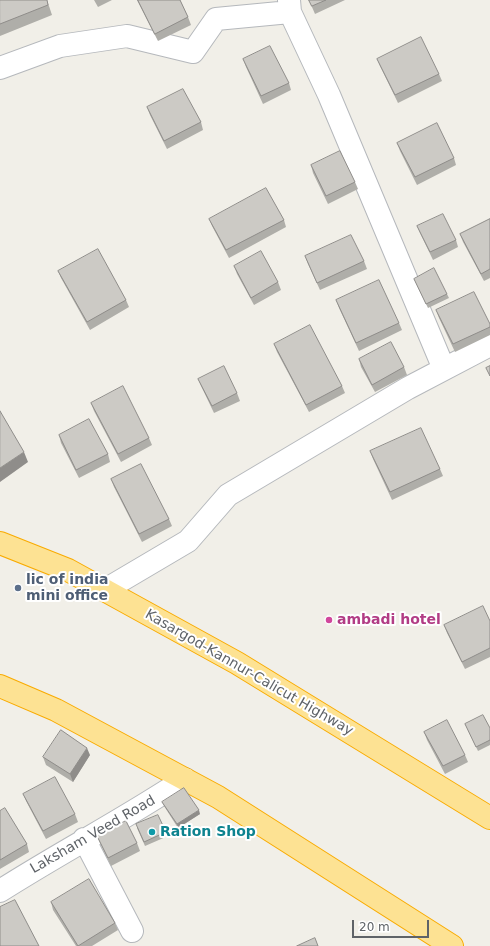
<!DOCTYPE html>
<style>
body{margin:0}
#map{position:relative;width:490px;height:946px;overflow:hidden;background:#f1efe8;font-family:"DejaVu Sans",sans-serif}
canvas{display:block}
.scale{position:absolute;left:352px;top:920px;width:77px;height:18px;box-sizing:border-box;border:2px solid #5f6368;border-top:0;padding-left:5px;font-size:12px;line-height:14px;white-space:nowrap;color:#5f6368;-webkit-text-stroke:3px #fff;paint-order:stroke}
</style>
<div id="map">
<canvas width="490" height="946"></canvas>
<div class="scale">20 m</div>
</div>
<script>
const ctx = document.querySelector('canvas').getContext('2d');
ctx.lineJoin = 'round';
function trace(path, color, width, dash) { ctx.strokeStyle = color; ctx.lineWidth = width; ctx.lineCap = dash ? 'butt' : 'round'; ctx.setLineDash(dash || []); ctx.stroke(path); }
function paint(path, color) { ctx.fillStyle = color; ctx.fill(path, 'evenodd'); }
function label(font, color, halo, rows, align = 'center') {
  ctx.font = font + ' "DejaVu Sans",sans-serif'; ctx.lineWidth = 4; ctx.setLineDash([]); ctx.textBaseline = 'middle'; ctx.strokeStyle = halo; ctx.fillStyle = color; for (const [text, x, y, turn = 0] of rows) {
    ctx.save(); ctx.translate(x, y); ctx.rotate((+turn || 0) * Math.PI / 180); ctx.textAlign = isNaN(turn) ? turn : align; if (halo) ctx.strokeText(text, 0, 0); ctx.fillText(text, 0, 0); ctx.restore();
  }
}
const street = new Path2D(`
 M289 0 290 12 329 95 444 369
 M0 68 60 46 127 36 193 52 216 19 290 12
 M105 590 188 541 228 495 408 388 490 345
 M84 839 132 931
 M0 891C61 852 125 819 185 779`);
const highway = new Path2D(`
 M0 543 68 570 237 663 490 818
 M0 686 56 710 218 797 452 946`);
trace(street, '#b5b8bc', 24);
trace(highway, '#f9ab00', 24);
trace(street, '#fff', 22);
trace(highway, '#fde293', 22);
paint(new Path2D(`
 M0 0H47L52 15 0 36Z
 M94 0H112L98 7Z
 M137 0H180L188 17 191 25 158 41Z
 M309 0H345L315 14Z
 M243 59 289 83 291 90 263 104 246 67Z
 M377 59 439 74 442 81 398 103 380 66Z
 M147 107 201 122 203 130 167 149 150 115Z
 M397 143 454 158 456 165 417 185 400 151Z
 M311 165 355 182 358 189 328 204 313 173Z
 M209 219 284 220 286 227 229 258 212 226Z
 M490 219V278L484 281 463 242 460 234Z
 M417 226 456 240 458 247 433 260 420 233Z
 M305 256 364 261 367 269 320 290 308 264Z
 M234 266 278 282 281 290 254 305 237 274Z
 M58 271 126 300 129 307 90 330 61 278Z
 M414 279 447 294 449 298 428 308Z
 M336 300 399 323 402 330 359 351 339 308Z
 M436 310 490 324V335L455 352 439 318Z
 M274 344 342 386 345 393 309 412 277 352Z
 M359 359 404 367 407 375 375 392 361 367Z
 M198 379 237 393 240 401 214 413 201 386Z
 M91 403 149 438 152 445 121 462 94 411Z
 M59 435 108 454 110 462 79 478 61 443Z
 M370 451 440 469 443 476 392 500 373 459Z
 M111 479 169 519 172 526 142 542 114 487Z
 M490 621V657L465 669 447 633 444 625Z
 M465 724 490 728V745L478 751Z
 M424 732 465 755 468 762 445 774 427 740Z
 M90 755 73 782 46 765 43 757Z
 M23 794 75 814 78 822 46 839 26 801Z
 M162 802 200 814 178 828 164 806Z
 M0 811 27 844 29 852 0 869Z
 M137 828 166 832 168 836 145 846Z
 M97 836 137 843 140 851 111 866 100 843Z
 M51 902 115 923 118 930 92 946H76L53 910Z`), '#afaea9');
paint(new Path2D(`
 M24 452 28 462 0 482V468Z
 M87 748 90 755 73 782 70 774Z
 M199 810 200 814 178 828 177 824Z`), '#8f8d8a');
const building = new Path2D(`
 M0 0H47L48 5 0 24Z
 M138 0H180L188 17 155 34Z
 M309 0H326L312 6Z
 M421 37 439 74 395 95 377 59Z
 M270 46 289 83 261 96 243 59Z
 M183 89 201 122 164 141 147 107Z
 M437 123 454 158 415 177 397 143Z
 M340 151 355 182 326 196 311 165Z
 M266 188 284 220 226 250 209 219Z
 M443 214 456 240 430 252 417 226Z
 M490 219V269L481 274 460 234Z
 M351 235 364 261 317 283 305 256Z
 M98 249 126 300 87 322 58 271Z
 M261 251 278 282 251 298 234 266Z
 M434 268 447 294 426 304 414 279Z
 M379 280 399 323 356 343 336 300Z
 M474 292 490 324V327L453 344 436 310Z
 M310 325 342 386 306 405 274 344Z
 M391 342 404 367 372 385 359 359Z
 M224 366 237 393 212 406 198 379Z
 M490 366V376L486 368Z
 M123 386 149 438 118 454 91 403Z
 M0 411 24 452 0 468Z
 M89 419 108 454 76 470 59 435Z
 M421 428 440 469 390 492 370 451Z
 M141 464 169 519 139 534 111 479Z
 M483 606 490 621V648L462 662 444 625Z
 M483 715 490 728V740L476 747 465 724Z
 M447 720 465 755 443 766 424 732Z
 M61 730 87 748 70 774 43 757Z
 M55 777 75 814 43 831 23 794Z
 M184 788 199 810 177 824 162 802Z
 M5 808 27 844 0 860V811Z
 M158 815 166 832 144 842 136 824Z
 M126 821 137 843 108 858 97 836Z
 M89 879 115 923 78 946 51 902Z
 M15 900 39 946H0V907Z
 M315 938 318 946H297Z`);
paint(building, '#cccac5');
trace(building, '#8f8d8a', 1);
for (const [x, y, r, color] of [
 [18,588,4,"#5c6f8a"],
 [329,620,4,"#d1479c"],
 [152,832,4,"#0f9aa8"]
]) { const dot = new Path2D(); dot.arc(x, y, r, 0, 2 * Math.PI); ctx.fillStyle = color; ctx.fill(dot); trace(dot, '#fff', 1.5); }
label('bold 14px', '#4e5e75', '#fff', [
 ["lic of india",26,580],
 ["mini office",26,596]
], 'left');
label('bold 14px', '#b23c85', '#fff', [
 ["ambadi hotel",337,620]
], 'left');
label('14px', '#5f6368', '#fff', [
 ["Kasargod-Kannur-Calicut Highway",249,673,30],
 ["Laksham Veed Road",93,835,-30]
]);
label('bold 14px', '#0d838f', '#fff', [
 ["Ration Shop",160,832]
], 'left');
</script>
